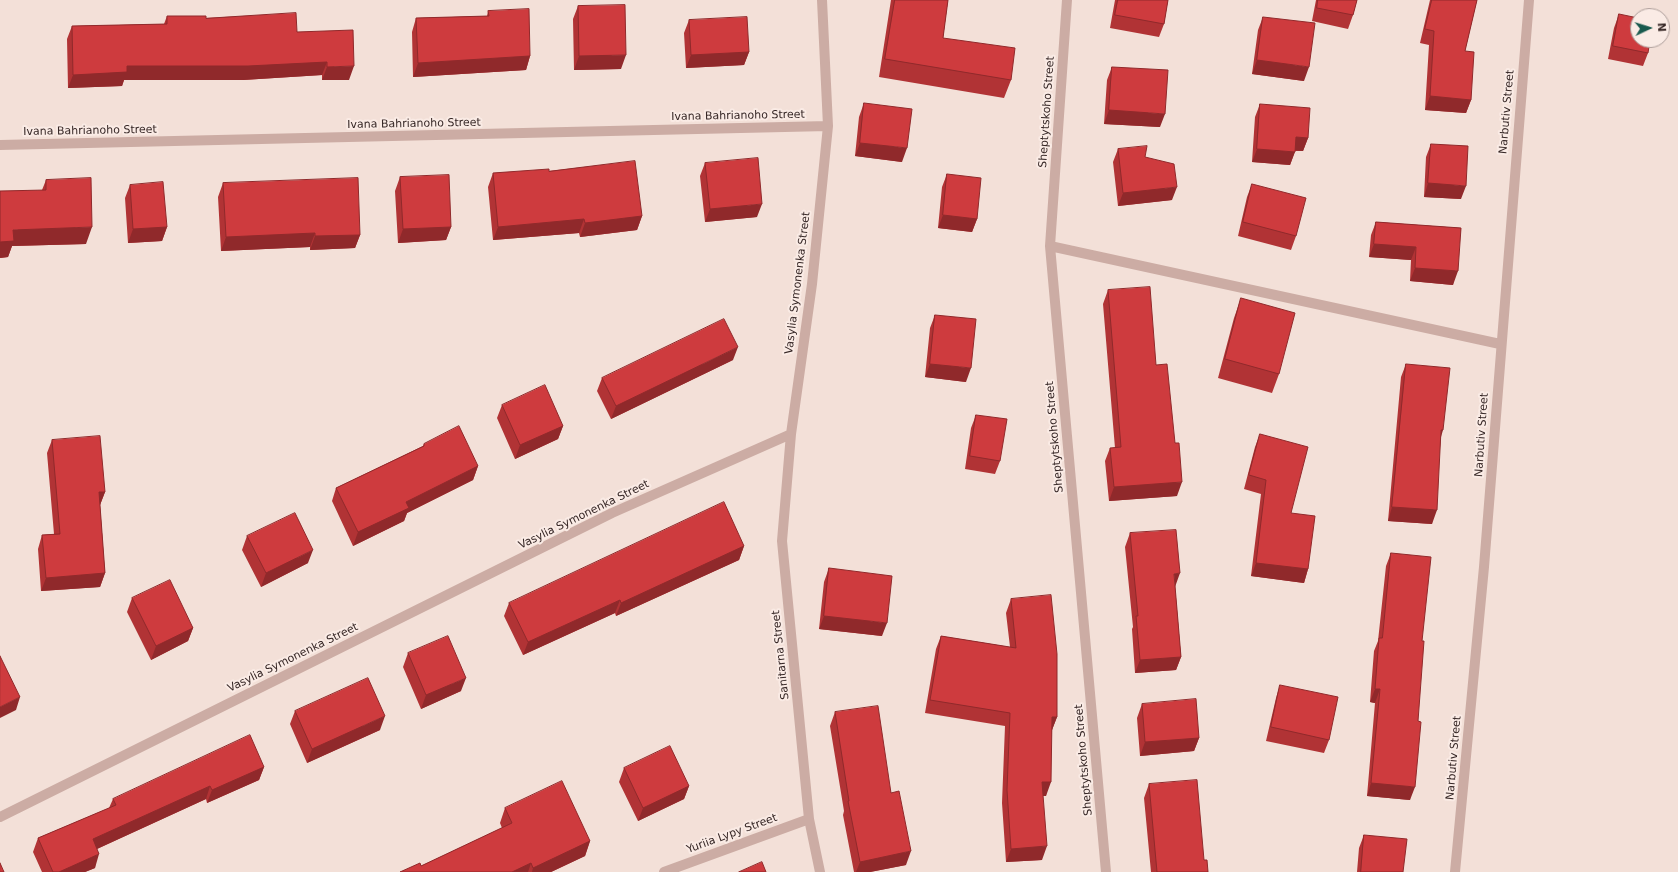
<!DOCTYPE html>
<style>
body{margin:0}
#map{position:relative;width:1678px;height:872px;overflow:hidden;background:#f3e0d8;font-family:"DejaVu Sans",sans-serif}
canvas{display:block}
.north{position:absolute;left:1630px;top:8px;width:40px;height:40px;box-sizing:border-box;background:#faebe5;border:1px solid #ac9d99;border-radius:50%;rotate:86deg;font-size:11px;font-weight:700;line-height:16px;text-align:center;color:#362726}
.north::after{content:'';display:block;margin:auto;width:14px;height:18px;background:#195a4e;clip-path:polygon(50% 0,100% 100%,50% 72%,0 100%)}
</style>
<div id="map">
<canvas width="1678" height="872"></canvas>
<div class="north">N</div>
</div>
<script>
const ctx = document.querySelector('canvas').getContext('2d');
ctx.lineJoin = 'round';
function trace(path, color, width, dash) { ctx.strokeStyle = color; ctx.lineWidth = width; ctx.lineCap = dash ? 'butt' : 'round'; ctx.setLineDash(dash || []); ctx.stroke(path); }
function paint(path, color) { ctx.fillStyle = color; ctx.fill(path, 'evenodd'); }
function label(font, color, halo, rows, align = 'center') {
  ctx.font = font + ' "DejaVu Sans",sans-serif'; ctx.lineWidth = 4; ctx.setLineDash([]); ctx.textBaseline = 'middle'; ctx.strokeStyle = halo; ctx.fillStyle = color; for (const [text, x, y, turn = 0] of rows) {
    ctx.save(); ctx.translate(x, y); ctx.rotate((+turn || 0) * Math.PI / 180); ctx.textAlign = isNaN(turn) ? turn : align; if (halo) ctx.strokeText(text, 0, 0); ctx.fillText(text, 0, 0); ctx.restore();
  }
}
trace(new Path2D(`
 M1067 0 1050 246 1106 872
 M0 145 828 126
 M1050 246 1500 344
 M0 817 612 513 791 434
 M664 872 809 819
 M820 872 809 819 782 541 791 434 812 284 828 126 822 0
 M1455 872 1484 567 1529 0`), '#ccaca4', 10);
paint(new Path2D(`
 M891 0H948L943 38 1011 80 1004 98 879 77Z
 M1115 0H1168L1164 24 1159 37 1110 28Z
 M1316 0H1357L1353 15 1348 29 1312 21Z
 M1430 0H1477L1465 51 1471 100 1466 113 1425 110 1429 45 1420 43Z
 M578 6 621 69 574 70 573 19Z
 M488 11 530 56 526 70 413 77 412 32 416 18 487 16Z
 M1619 14 1648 53 1643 66 1608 59 1614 28Z
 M167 16 206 18 297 32 349 80H322V75L243 80H124L122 86 68 88 67 39 72 26 164 24Z
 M1263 17 1304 81 1252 74 1258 30Z
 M689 20 749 52 744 65 686 68 684 33Z
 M1112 67 1160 127 1104 124 1107 80Z
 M864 103 902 162 855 156 859 117Z
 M1260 104 1308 138 1303 151H1295L1290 165 1252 162 1255 117Z
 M1431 144 1461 199 1424 197 1426 157Z
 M1118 149 1145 157 1172 200 1118 206 1113 162Z
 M705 163 757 217 705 222 700 176Z
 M549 171 642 216 637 230 580 237 579 233 493 240 488 187 493 173Z
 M947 174 977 219 972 232 938 228 942 187Z
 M400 177 451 227 446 240 398 243 395 191Z
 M46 180 86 244 12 246 8 257 0 258 42 190Z
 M223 183 360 235 355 248 310 250V247L221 251 218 197Z
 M1252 184 1296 236 1291 250 1238 236 1247 197Z
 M130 185 167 227 162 241 128 243 125 198Z
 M1376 222 1461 228 1453 285 1410 281 1411 260 1369 257 1371 235Z
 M1108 290 1156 365 1177 496 1109 501 1105 461 1110 448H1115L1103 304Z
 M1241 298 1279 374 1272 393 1218 378 1234 318Z
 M935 315 966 382 925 377 930 328Z
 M733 360 611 419 597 391 602 378Z
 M1406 364 1441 438 1432 524 1388 521 1401 377Z
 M502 405 563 426 558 439 515 459 497 418Z
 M976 415 1000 461 995 474 965 469 971 428Z
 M1260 434 1291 513 1308 569 1304 583 1251 576 1261 494 1244 489 1255 447Z
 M52 440 105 492 100 505 105 573 100 587 41 591 38 549 42 535 54 534 47 453Z
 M424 444 478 466 473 480 407 513 404 521 353 546 332 501 336 488 423 446Z
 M1130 533 1175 586 1181 657 1176 670 1135 673 1132 629 1133 627 1125 547Z
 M247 536 308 563 261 587 242 550Z
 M744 546 739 560 616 616 615 613 523 655 504 616 509 603Z
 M1391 553 1422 641 1410 800 1367 796 1375 703 1370 702 1374 651 1378 641 1386 566Z
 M829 568 882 636 819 629 824 582Z
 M132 598 193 628 188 641 151 660 127 612Z
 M1011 599 1057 717 1052 730 1046 796H1043L1042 860 1006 862 1002 803 1005 726 925 713 936 649 941 636 1010 647 1006 613Z
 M408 653 461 691 421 709 403 667Z
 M1280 685 1329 740 1324 753 1266 741 1276 698Z
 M1142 704 1199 738 1194 751 1140 756 1137 718Z
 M295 711 380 730 307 763 290 724Z
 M835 712 891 793 906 865 870 872H854L843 815 844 811 830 726Z
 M264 767 259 780 207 803 206 799 97 849 95 868 85 872H42L33 852 38 838 109 808 113 799Z
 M624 768 689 786 684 799 638 821 619 782Z
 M1149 784 1204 860 1208 872H1151L1144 798Z
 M505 808 590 841 585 856 551 872H400L421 866 502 828 500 823Z
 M1364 835 1403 872H1357L1359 848Z`), '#b13335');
paint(new Path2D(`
 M749 52 744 65 686 68 691 55Z
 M626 55 621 69 574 70 579 56Z
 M530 56 526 70 413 77 418 63Z
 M1257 60 1309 67 1304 81 1252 74Z
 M327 62 322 75 243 80H124L122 86 68 88 73 75 127 66Z
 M354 66 349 80H322L327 67Z
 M1430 96 1471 100 1466 113 1425 110Z
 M1109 110 1165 114 1160 127 1104 124Z
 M1296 137 1308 138 1303 151 1291 150Z
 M860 143 907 148 902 162 855 156Z
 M1257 149 1295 152 1290 165 1252 162Z
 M1428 183 1466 186 1461 199 1424 197Z
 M1177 187 1172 200 1118 206 1123 193Z
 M762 204 757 217 705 222 710 209Z
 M943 215 977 219 972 232 938 228Z
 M642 216 637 230 580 237 585 223Z
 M584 219 579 233 493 240 498 227Z
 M92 227 86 244 12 246 8 257 0 258V242L13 230Z
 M167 227 162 241 128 243 133 229Z
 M451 227 446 240 398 243 403 229Z
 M315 233 310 247 221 251 226 237Z
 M360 235 355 248 310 250 315 236Z
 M1374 244 1416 247 1411 260 1369 257Z
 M1415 268 1458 271 1453 285 1410 281Z
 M738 347 733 360 611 419 616 406Z
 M930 364 971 368 966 382 925 377Z
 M563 426 558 439 515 459 520 445Z
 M1441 430H1443L1439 444Z
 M478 466 473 480 407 513 404 521 353 546 358 532 406 502Z
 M1182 482 1177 496 1109 501 1114 487Z
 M99 492H105L100 505 94 506Z
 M1392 507 1437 510 1432 524 1388 521Z
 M744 546 739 560 616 616 621 603Z
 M313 550 308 563 261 587 266 573Z
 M1256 563 1308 569 1304 583 1251 576Z
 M105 573 100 587 41 591 46 578Z
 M1180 573 1175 587 1174 574Z
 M620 600 615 613 523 655 528 642Z
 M824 616 887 623 882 636 819 629Z
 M193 628 188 641 151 660 156 646Z
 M1181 657 1176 670 1135 673 1140 660Z
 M466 678 461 691 421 709 426 695Z
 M1375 689H1380L1375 703 1370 702Z
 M20 697 16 710 0 718V707Z
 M385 716 380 730 307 763 312 749Z
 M1052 717H1057L1052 730Z
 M1199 738 1194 751 1140 756 1145 742Z
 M264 767 259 780 207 803 212 790Z
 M1042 782H1051L1046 796 1037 795Z
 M1371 783 1415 787 1410 800 1367 796Z
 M210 786 206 799 88 853 93 839Z
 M689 786 684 799 638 821 643 808Z
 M590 841 585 856 551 872H532L533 868Z
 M1047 846 1042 860 1006 862 1011 849Z
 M911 851 906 865 870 872H856L860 862Z
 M99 854 95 868 85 872H59Z
 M531 863 528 872H512Z`), '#90292b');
const building = new Path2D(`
 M895 0H948L943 38 1015 48 1011 80 885 59Z
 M1118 0H1168L1164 24 1115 15Z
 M1318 0H1357L1353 15 1317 8Z
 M1432 0H1477L1465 51 1474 52 1471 100 1430 96 1434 31 1425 29Z
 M625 5 626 55 579 56 578 6Z
 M529 9 530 56 418 63 416 18 489 16 488 11Z
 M296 13 297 32 353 30 354 66 327 67V62L248 66H127V72L73 75 72 26 167 24V16H206V18Z
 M1619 14 1638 18V40H1650L1648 53 1613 46Z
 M747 17 749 52 691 55 689 20Z
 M1263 17 1315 23 1309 67 1257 60Z
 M1112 67 1168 70 1165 114 1109 110Z
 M864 103 912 109 907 148 860 143Z
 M1260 104 1310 108 1308 138 1296 137 1295 152 1257 149Z
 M1431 144 1468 146 1466 186 1428 183Z
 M1147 146 1145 157 1174 164 1177 187 1123 193 1118 149Z
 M758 158 762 204 710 209 705 163Z
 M635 161 642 216 585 223 584 219 498 227 493 173 549 169V171Z
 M947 174 981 178 977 219 943 215Z
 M449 175 451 227 403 229 400 177Z
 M91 178 92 227 13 230 14 241 0 242V191L46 190V180Z
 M358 178 360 235 315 236V233L226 237 223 183Z
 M163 182 167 227 133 229 130 185Z
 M1252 184 1306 198 1296 236 1243 222Z
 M1376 222 1461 228 1458 271 1415 268 1416 247 1374 244Z
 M1150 287 1156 365 1167 364 1175 443H1179L1182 482 1114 487 1110 448 1121 447 1108 290Z
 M1241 298 1295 313 1279 374 1225 359Z
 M935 315 976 319 971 368 930 364Z
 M724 319 738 347 616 406 602 378Z
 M1406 364 1450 368 1443 430H1441L1437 510 1392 507Z
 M545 385 563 426 520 445 502 405Z
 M976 415 1007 419 1000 461 970 456Z
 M459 426 478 466 406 502 409 508 358 532 336 488 424 446V444Z
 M1260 434 1308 447 1291 513 1315 516 1308 569 1256 563 1266 480 1249 475Z
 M100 436 105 492H99L105 573 46 578 42 535 60 534 52 440Z
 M724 502 744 546 621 603 620 600 528 642 509 603Z
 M295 513 313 550 266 573 247 536Z
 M1176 530 1180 573 1174 574 1181 657 1140 660 1136 616H1138L1130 533Z
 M1391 553 1431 557 1422 641H1424L1418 721 1421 722 1415 787 1371 783 1380 689H1375L1379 638H1382Z
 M829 568 892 576 887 623 824 616Z
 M170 580 193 628 156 646 132 598Z
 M1051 595 1057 654V717H1052L1051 782H1042L1047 846 1011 849 1007 790 1010 713 930 700 941 636 1016 648 1011 599Z
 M448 636 466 678 426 695 408 653Z
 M0 656 20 697 0 707Z
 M368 678 385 716 312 749 295 711Z
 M1280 685 1338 697 1329 740 1271 727Z
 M1196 699 1199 738 1145 742 1142 704Z
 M878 706 891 793 899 791 911 851 860 862 848 801H849L835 712Z
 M250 735 264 767 212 790 210 786 93 839 99 854 59 872H53L38 838 116 805 113 799Z
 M670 746 689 786 643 808 624 768Z
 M1197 780 1204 860H1207L1208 872H1157L1149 784Z
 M562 781 590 841 533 868 531 863 512 872H400L420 863 421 866 512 823 505 808Z
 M1364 835 1407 839 1403 872H1361Z
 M762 862 766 872H739Z
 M0 863 4 872H0Z`);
paint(building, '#ce3b3e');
trace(building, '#90292b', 1);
label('11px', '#362726', '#faebe5', [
 ["Sheptytskoho Street",1047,112,-86],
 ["Narbutiv Street",1507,112,-85],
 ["Ivana Bahrianoho Street",738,116,-1],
 ["Ivana Bahrianoho Street",414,124,-1],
 ["Ivana Bahrianoho Street",90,131,-1],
 ["Vasylia Symonenka Street",798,283,-83],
 ["Narbutiv Street",1482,435,-86],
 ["Sheptytskoho Street",1055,437,-95],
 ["Vasylia Symonenka Street",584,515,-26],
 ["Sanitarna Street",781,655,-96],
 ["Vasylia Symonenka Street",293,658,-26],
 ["Narbutiv Street",1454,758,-85],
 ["Sheptytskoho Street",1084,760,-95],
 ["Yuriia Lypy Street",732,834,-20]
]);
</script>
